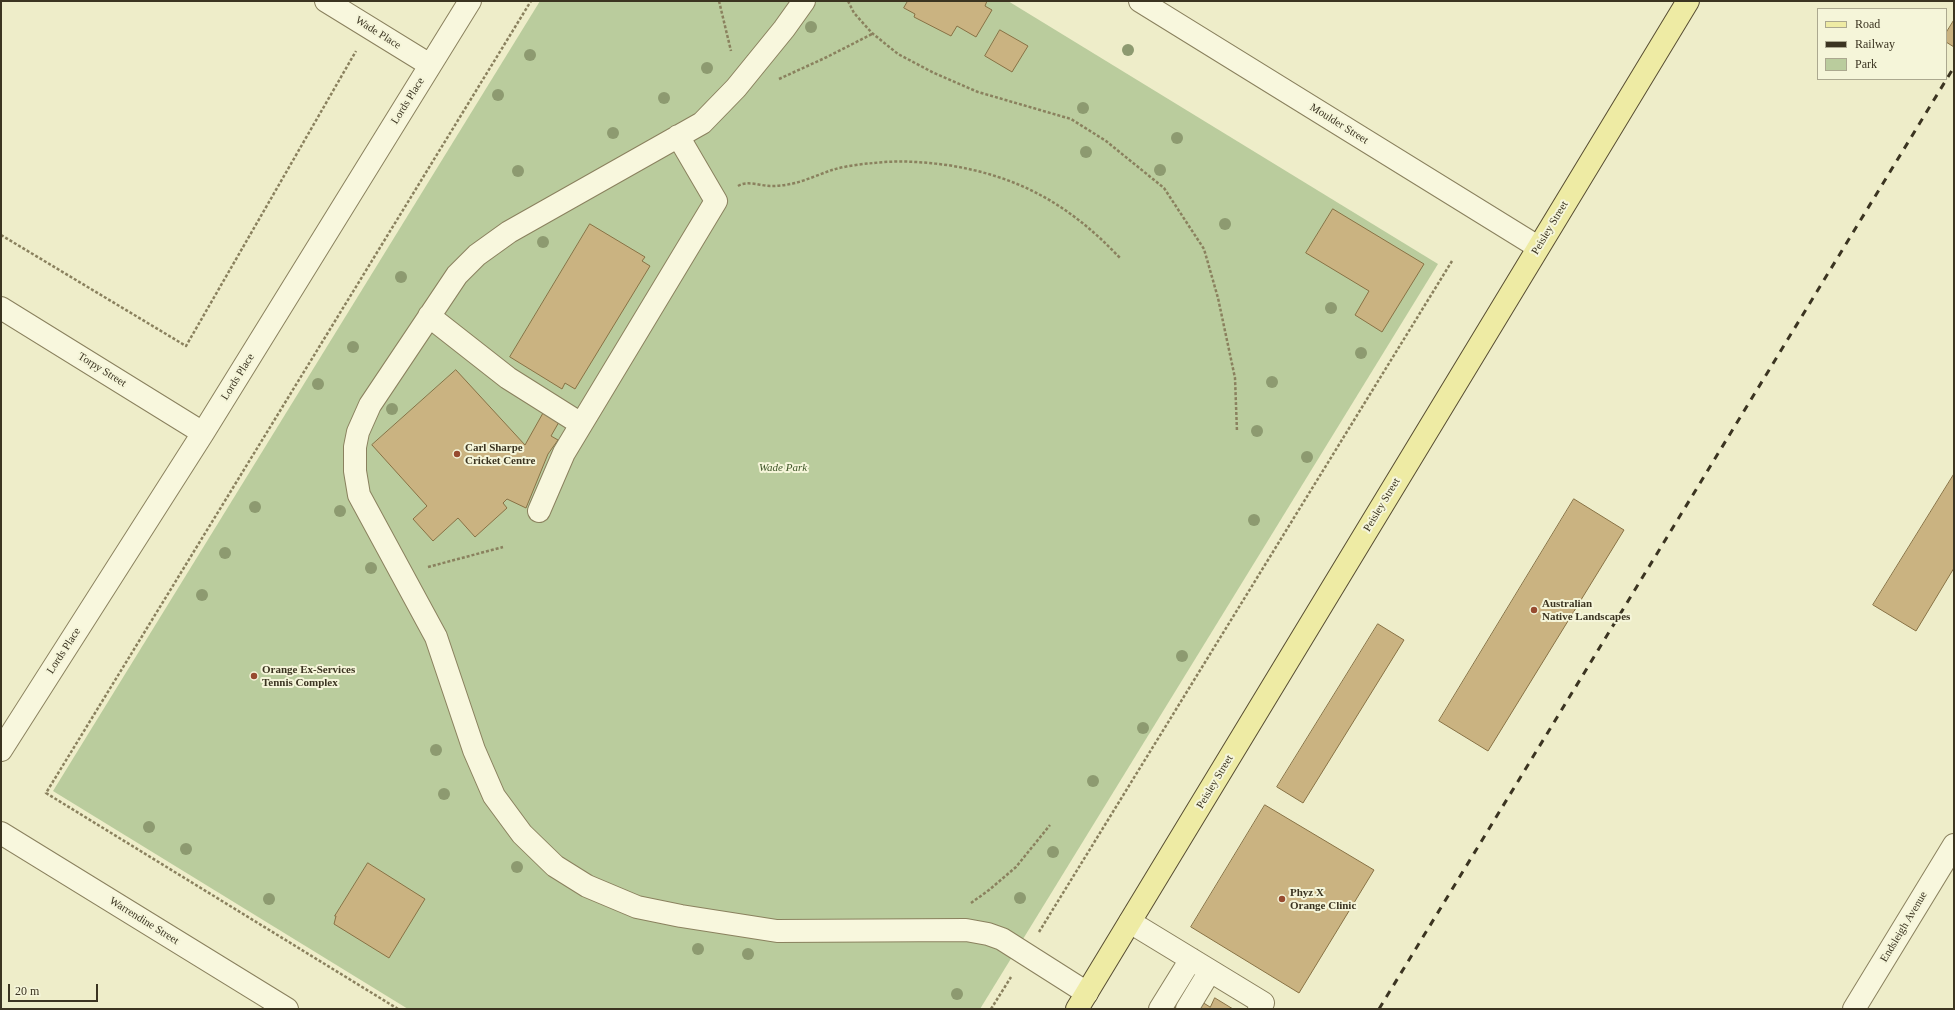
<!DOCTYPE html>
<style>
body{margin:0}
#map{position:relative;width:1955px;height:1010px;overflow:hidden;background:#eeedc9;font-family:"Times New Roman",serif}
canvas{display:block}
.frame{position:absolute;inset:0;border:2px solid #3b3421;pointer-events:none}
.legend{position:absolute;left:1817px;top:8px;width:130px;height:72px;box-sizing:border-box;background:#f5f5d9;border:1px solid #aba88f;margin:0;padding:5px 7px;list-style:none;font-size:12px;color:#3b3421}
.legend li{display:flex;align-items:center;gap:8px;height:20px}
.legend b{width:20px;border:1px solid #aba88f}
.scale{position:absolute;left:8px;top:984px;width:90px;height:18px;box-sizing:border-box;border:2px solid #3b3421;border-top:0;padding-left:5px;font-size:12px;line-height:14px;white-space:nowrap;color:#3b3421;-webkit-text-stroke:3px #f5f5d9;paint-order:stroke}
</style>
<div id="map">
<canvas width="1955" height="1010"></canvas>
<div class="frame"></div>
<ul class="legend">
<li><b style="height:5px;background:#eeeba4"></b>Road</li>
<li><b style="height:5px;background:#3b3421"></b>Railway</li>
<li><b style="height:11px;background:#bacc9d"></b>Park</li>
</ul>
<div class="scale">20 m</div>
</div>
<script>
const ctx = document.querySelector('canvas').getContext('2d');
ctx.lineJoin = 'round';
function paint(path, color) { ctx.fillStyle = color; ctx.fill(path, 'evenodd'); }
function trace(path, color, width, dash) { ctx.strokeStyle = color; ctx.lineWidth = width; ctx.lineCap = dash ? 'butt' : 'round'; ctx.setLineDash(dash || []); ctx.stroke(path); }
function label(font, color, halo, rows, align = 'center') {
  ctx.font = font + ' "Times New Roman",serif'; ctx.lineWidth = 4; ctx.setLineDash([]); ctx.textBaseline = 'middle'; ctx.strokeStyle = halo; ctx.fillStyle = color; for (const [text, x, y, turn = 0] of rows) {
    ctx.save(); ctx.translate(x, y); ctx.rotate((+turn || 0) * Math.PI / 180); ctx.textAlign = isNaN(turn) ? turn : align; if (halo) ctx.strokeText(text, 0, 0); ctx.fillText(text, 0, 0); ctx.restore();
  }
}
paint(new Path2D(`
 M540 1H1008L1438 264 980 1009H408L53 791Z`), '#bacc9d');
const building = new Path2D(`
 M908 1H987L985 6 992 10 976 37 957 26 951 36 914 17 915 14 904 8Z
 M1954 20V47L1946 42V33Z
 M1000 30 1028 46 1012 72 985 56Z
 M1333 209 1424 264 1382 332 1355 315 1369 291 1306 253Z
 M590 224 645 257 642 261 650 266 575 389 565 383 562 389 510 357Z
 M456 370 525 445 543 413 559 422 551 436 558 440 548 454 526 508 507 499 503 503 507 508 475 537 458 518 433 541 413 519 427 506 372 445Z
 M1954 474V568L1916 631 1873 605Z
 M1574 499 1624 530 1488 751 1439 721Z
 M1378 624 1404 640 1303 803 1277 787Z
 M1265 805 1374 870 1299 993 1191 927Z
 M368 863 425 899 389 958 334 924 336 916H335Z
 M1215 998 1233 1009H1198L1202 1002 1210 1007Z`);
paint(building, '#cab381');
trace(building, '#887245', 1);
const minor = new Path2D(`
 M326 1 430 65
 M804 1 784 29 736 88 702 123 509 232 477 255 457 275 370 405 358 432 355 447V471L359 495 436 637 474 750 494 796 522 834 555 866 587 886 637 907 681 916 777 931 966 930 988 934 1002 939 1087 993
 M1140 1 1538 247
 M1 308 203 433
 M429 316 508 378 581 424
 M539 511 564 453 716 201 678 136
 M1 750 203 433 470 1
 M1 833 287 1009
 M1130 922 1263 1003 1259 1009
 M1160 1009 1191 959
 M1187 1009 1210 971
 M1854 1009 1954 845`);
const major = new Path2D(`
 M1077 1009 1688 1`);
trace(minor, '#8a815e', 24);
trace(major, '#584e32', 24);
trace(new Path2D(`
 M719 1 731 51
 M848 1 854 13 872 33 898 54 934 73 978 92 1071 119 1106 141 1164 188 1204 249 1218 298 1235 378 1237 432
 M779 79 827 57 872 34
 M738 186C748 180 760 186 771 186 779 186 787 185 795 183 807 180 820 174 832 170 845 166 861 164 874 163 899 160 923 162 947 165 1019 176 1070 205 1120 258
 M1 235 186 346 356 51
 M428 567 503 547
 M971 903 989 890 1016 867 1050 825
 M1039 932 1452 261
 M398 1009 46 793 531 1
 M991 1009 1011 977`), '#8a815e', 2.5, [3, 2]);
trace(minor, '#f8f7dd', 22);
trace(major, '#eeeba4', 22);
trace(new Path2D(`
 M1379 1009 1954 67`), '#3b3421', 3, [7, 7]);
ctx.fillStyle = '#8d9a70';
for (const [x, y] of [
 [811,27],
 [1128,50],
 [530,55],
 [707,68],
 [498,95],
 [664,98],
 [1083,108],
 [613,133],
 [1177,138],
 [1086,152],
 [1160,170],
 [518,171],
 [1225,224],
 [543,242],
 [401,277],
 [1331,308],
 [353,347],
 [1361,353],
 [1272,382],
 [318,384],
 [392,409],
 [1257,431],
 [1307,457],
 [255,507],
 [340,511],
 [1254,520],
 [225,553],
 [371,568],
 [202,595],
 [1182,656],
 [1143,728],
 [436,750],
 [1093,781],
 [444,794],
 [149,827],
 [186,849],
 [1053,852],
 [517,867],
 [1020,898],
 [269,899],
 [698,949],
 [748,954],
 [957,994]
]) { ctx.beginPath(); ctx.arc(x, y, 6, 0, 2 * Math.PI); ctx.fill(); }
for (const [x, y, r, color] of [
 [457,454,4,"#974b30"],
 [1534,610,4,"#974b30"],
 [254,676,4,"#974b30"],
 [1282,899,4,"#974b30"]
]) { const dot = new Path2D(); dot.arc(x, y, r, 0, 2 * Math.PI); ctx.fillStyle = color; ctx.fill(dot); trace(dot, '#f5f5d9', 1.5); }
label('11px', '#3b3421', '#f5f5d9', [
 ["Wade Place",378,33,32],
 ["Lords Place",408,101,-58],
 ["Moulder Street",1339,124,32],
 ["Peisley Street",1550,228,-59],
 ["Torpy Street",102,370,32],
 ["Lords Place",238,377,-58],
 ["Peisley Street",1382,505,-59],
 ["Lords Place",64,651,-57],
 ["Peisley Street",1215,782,-59],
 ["Warrendine Street",144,921,32],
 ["Endsleigh Avenue",1904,927,-59]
]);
label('bold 11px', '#3b3421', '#f5f5d9', [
 ["Carl Sharpe",465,448],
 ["Cricket Centre",465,461],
 ["Australian",1542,604],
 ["Native Landscapes",1542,617],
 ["Orange Ex-Services",262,670],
 ["Tennis Complex",262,683],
 ["Phyz X",1290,893],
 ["Orange Clinic",1290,906]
], 'left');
label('italic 11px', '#3e5628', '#f5f5d9', [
 ["Wade Park",783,468]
]);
</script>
